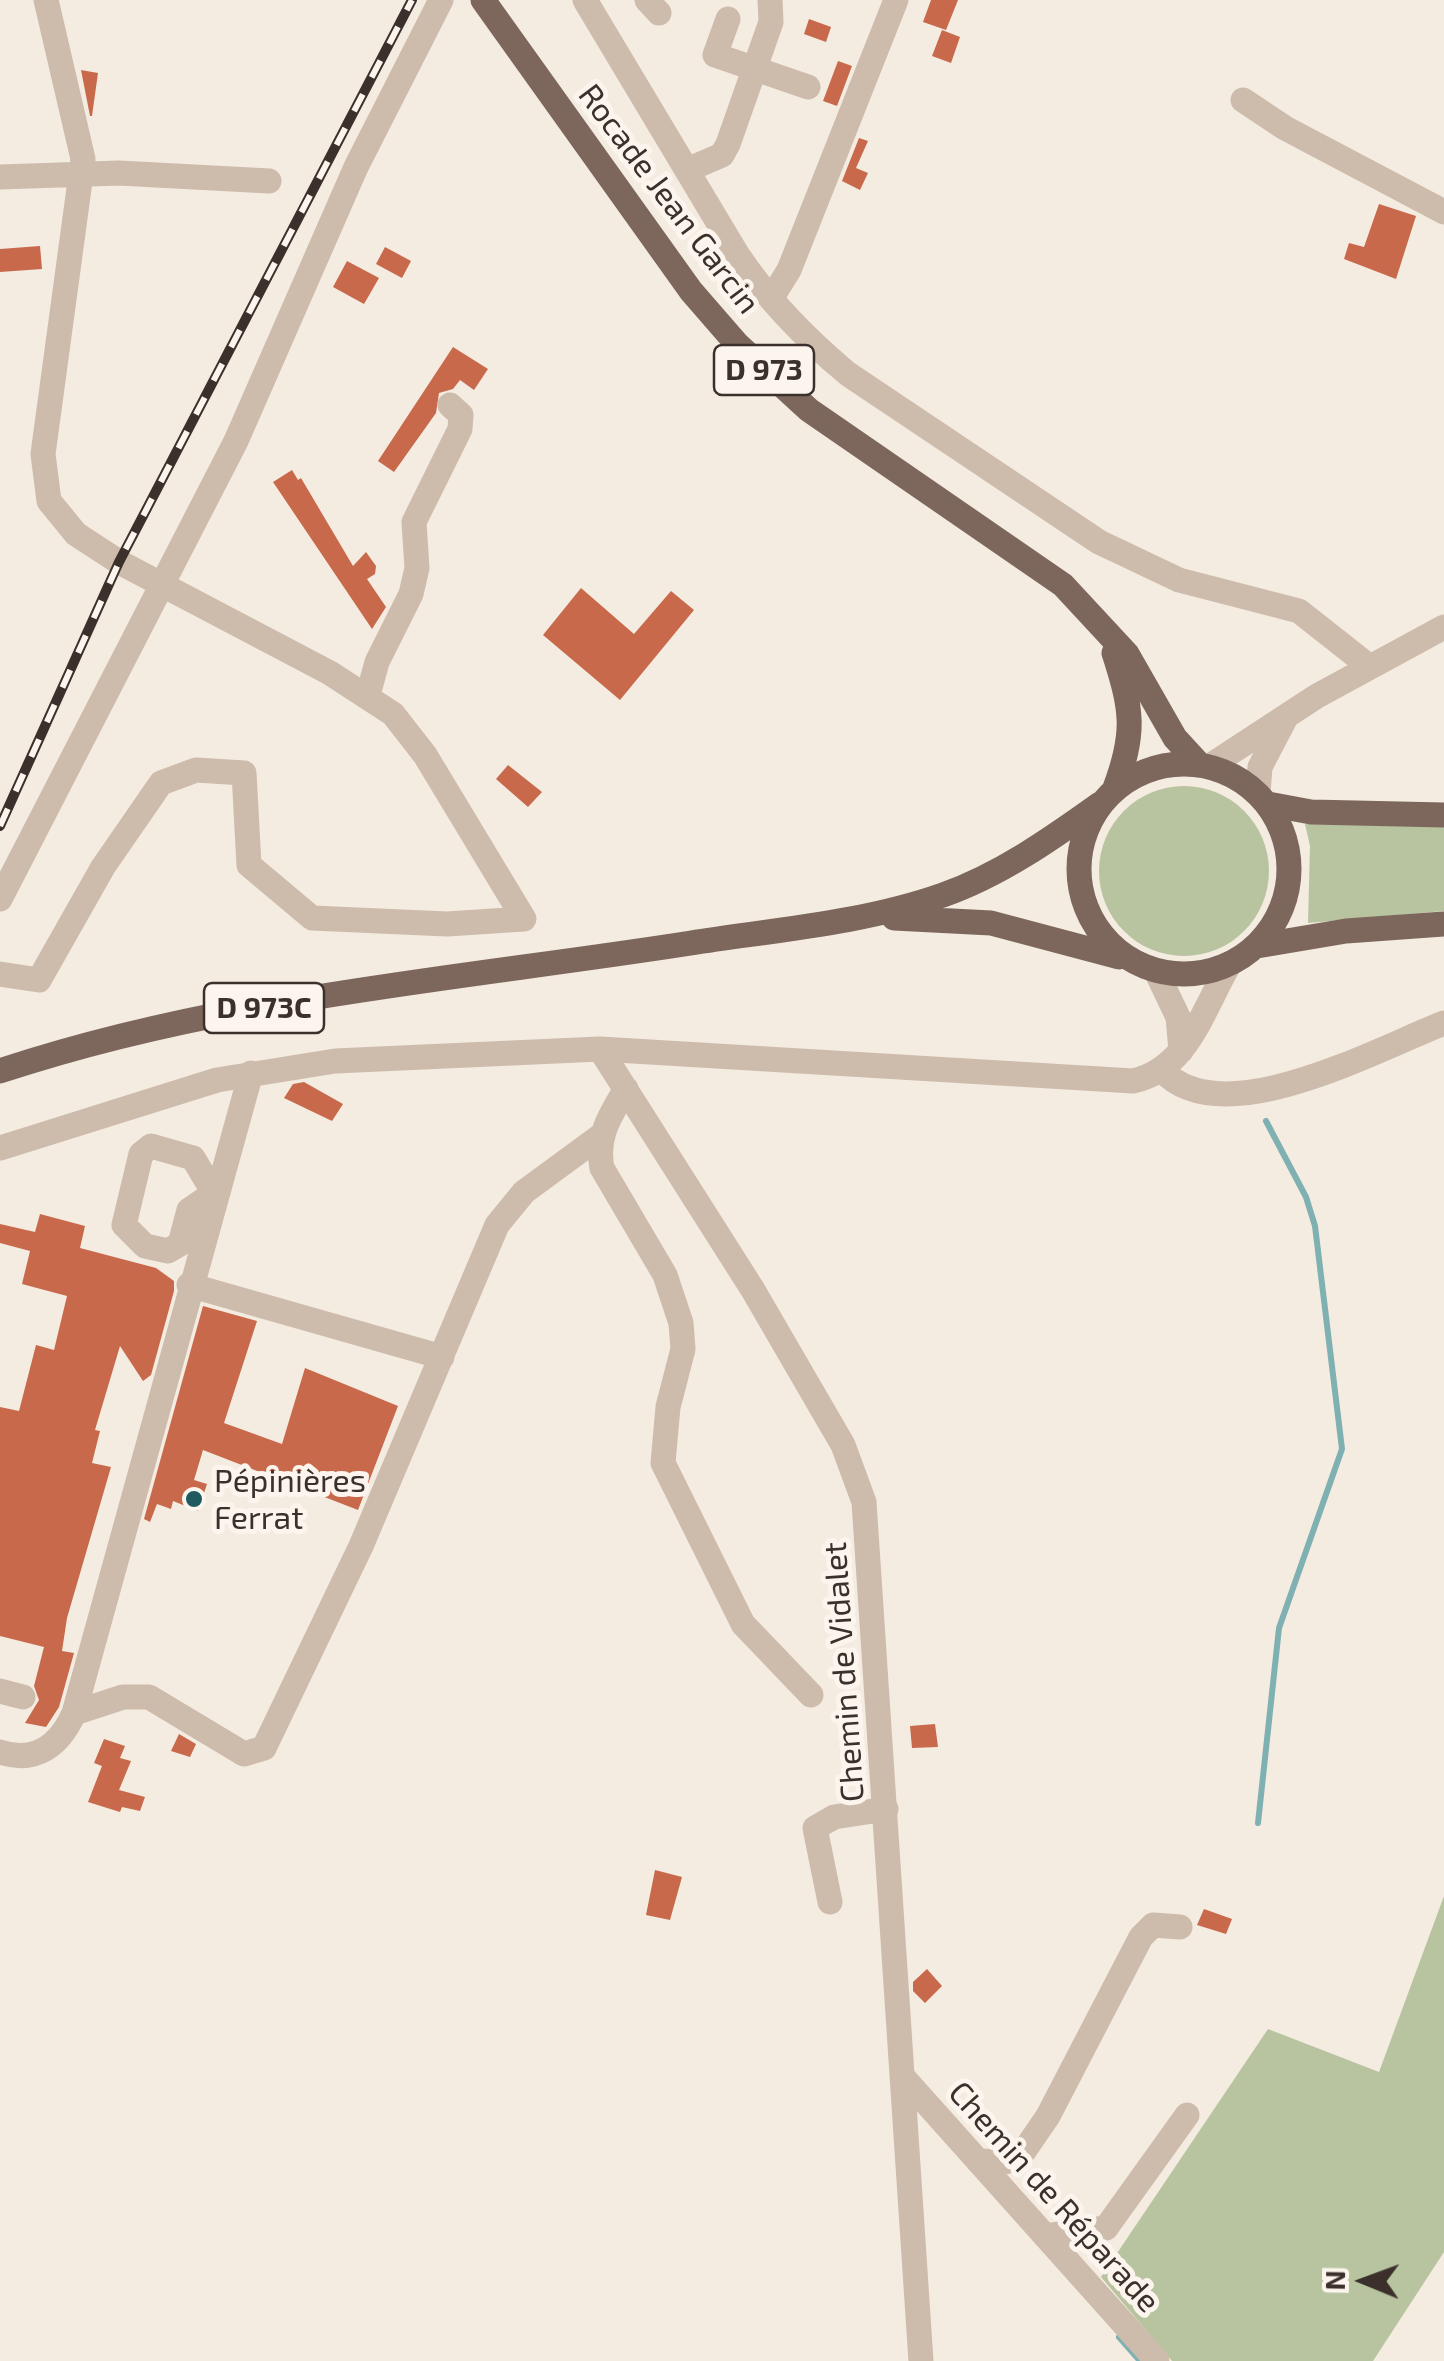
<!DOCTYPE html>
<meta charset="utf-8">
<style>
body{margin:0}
#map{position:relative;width:1444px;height:2361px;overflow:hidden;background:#f4ebe1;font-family:"Exo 2",sans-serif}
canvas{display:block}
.north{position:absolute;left:1314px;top:2231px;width:100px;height:100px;-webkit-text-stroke:8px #fbf5ee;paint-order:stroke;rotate:271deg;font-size:28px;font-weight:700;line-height:40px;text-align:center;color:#3b302b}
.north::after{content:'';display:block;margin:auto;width:35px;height:45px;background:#3b302b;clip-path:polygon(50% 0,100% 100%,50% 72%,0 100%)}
</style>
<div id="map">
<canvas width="1444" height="2361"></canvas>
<div class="north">N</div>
</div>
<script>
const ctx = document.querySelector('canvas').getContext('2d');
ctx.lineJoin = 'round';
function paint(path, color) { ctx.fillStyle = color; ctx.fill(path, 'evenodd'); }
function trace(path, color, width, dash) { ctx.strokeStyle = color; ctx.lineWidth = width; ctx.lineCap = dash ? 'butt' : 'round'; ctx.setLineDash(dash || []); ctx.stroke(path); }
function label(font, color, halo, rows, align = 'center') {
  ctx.font = font + ' "Exo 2",sans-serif'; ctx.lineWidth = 10; ctx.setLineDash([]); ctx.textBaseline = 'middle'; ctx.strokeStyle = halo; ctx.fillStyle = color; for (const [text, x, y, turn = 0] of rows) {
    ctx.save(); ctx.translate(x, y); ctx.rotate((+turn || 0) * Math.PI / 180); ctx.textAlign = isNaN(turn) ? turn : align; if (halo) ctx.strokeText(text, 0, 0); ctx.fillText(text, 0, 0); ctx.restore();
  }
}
paint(new Path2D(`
 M1099 871a85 85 0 1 1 170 0a85 85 0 1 1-170 0Z
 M1305 824 1444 826V911L1308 923 1310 846Z
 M1444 1896V2252L1373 2361H1172L1101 2277 1268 2029 1379 2072Z`), '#b8c4a0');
trace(new Path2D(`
 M1258 1823 1279 1628 1342 1449 1315 1226 1306 1197 1266 1121
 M1119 2337 1140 2361`), '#7fb0b2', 6);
paint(new Path2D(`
 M931 0H958L946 30 923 22Z
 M809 19 831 27 826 42 804 34Z
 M942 30 960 37 951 63 932 56Z
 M838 61 852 66 837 106 823 101Z
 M81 70 98 73 92 116H90Z
 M859 138 868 141 856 168 868 173 860 190 842 181Z
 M1379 204 1416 216 1396 279 1344 259 1349 243 1364 247Z
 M40 246 42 269 0 272V249Z
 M385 247 411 261 402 278 376 264Z
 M347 261 379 278 364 304 333 287Z
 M453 347 488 369 474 390 460 380 453 389 439 393 436 413 394 472 378 461Z
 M292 470 298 480 301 478 353 566 366 552 376 566 375 574 367 579 386 607 372 629 273 482Z
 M581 588 634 634 671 591 694 610 620 700 543 635Z
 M508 765 542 792 528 807 496 779Z
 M304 1082 343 1104 332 1121 284 1098 293 1084Z
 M40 1214 85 1226 80 1248 156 1268 174 1281V1291L151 1375 143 1381 120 1346 95 1430 100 1431 92 1463 111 1467 67 1618 62 1651 74 1653 59 1707 46 1727 25 1723 39 1700 34 1686 44 1647 0 1636V1407L19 1411 36 1345 54 1350 67 1296 22 1284 30 1251 0 1243V1224L35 1232Z
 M203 1306 257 1321 224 1423 282 1444 305 1368 398 1406 358 1510 203 1450 194 1480 207 1484 198 1511 173 1501 171 1509 157 1504 150 1522 144 1519Z
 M935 1724 938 1747 912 1748 910 1726Z
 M179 1734 196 1744 190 1757 171 1751Z
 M104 1739 125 1746 120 1758 131 1761 119 1790 145 1797 140 1811 122 1807 120 1812 88 1802 102 1766 94 1763Z
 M655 1870 682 1877 670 1920 646 1915Z
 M1204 1909 1232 1919 1226 1934 1197 1925Z
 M927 1969 942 1986 925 2003 913 1991V1982Z`), '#c8694b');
trace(new Path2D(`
 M585 0 737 254C767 299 806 339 848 374L1099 542 1179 580 1299 611 1370 667
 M647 0 659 13
 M728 19 715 55 808 87
 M1243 100 1285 128 1444 212
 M687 170 722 155 728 144 771 22 770 0
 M0 177 119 173 269 181
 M771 299 789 270 896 0
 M368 695 377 662 411 594 417 568 414 522 460 429 461 415 450 405
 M1210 766 1317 696 1444 627
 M1258 793 1260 767 1285 719
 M0 899 236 441 356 167 441 0
 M1156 971 1178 1017 1181 1051
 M0 974 39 980 103 867 161 783 196 770 244 773 249 865 312 918 447 924 524 919 425 755 393 714 330 673 119 562 76 534 49 501 43 454 83 159 46 0
 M600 1049 753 1290 843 1445 864 1502 921 2361
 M1162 1070C1221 1135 1375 1050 1444 1023
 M626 1089C610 1115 596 1137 602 1168L665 1275 681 1323 683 1349 668 1407 663 1463 743 1624 811 1695
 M151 1146 193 1158 214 1193 189 1210 180 1244 168 1251 145 1246 124 1225 141 1154Z
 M0 1148 217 1080 335 1061 600 1049 1133 1081C1188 1069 1203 1009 1229 965
 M189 1285 442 1357
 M0 1691 23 1697
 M74 1713 123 1697H149L244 1754 264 1748 361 1546 497 1225 524 1192 603 1134
 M0 1752C36 1764 60 1745 74 1713L251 1073
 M830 1902 815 1828 834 1817 886 1809
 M903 2077 1157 2361
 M978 2161 1005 2162 1020 2157 1048 2116 1141 1937 1153 1925 1180 1927
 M1045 2236 1106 2228 1187 2115`), '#cdbbac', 25);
trace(new Path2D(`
 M483 0 691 291 737 344 809 410 1063 585 1127 654 1175 738 1198 763
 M1114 653C1132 709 1136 732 1115 788
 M1079 869a105 105 0 1 1 210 0a105 105 0 1 1-210 0Z
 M1268 804 1311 812 1444 815
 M894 918 991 923 1119 957
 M1257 946 1346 931 1444 924
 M0 1071C222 997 461 979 691 943 774 930 864 923 943 895 1000 875 1051 839 1100 804`), '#7d675c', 25);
const rail = new Path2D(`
 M0 826 119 562 412 0`);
trace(rail, '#3b302b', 10);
trace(rail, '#fbf5ee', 6, [19]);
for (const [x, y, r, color] of [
 [194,1499,10,"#1f5a5e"]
]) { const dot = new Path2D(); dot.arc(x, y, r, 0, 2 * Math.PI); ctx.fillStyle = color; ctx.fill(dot); trace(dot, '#fbf5ee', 4); }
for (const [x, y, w] of [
 [764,370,100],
 [264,1008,120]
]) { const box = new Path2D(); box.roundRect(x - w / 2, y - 25, w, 50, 8); ctx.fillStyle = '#fbf5ee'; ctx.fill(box); trace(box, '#3b302b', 2.5); }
label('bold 30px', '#3b302b', null, [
 ["D 973",764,370],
 ["D 973C",264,1008]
]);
label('32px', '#3b302b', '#fbf5ee', [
 ["Rocade Jean Garcin",669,199,53],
 ["Chemin de Vidalet",844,1672,-94],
 ["Chemin de Réparade",1054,2197,48]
]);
label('32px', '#3b302b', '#fbf5ee', [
 ["Pépinières",214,1481],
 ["Ferrat",214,1518]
], 'left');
</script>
